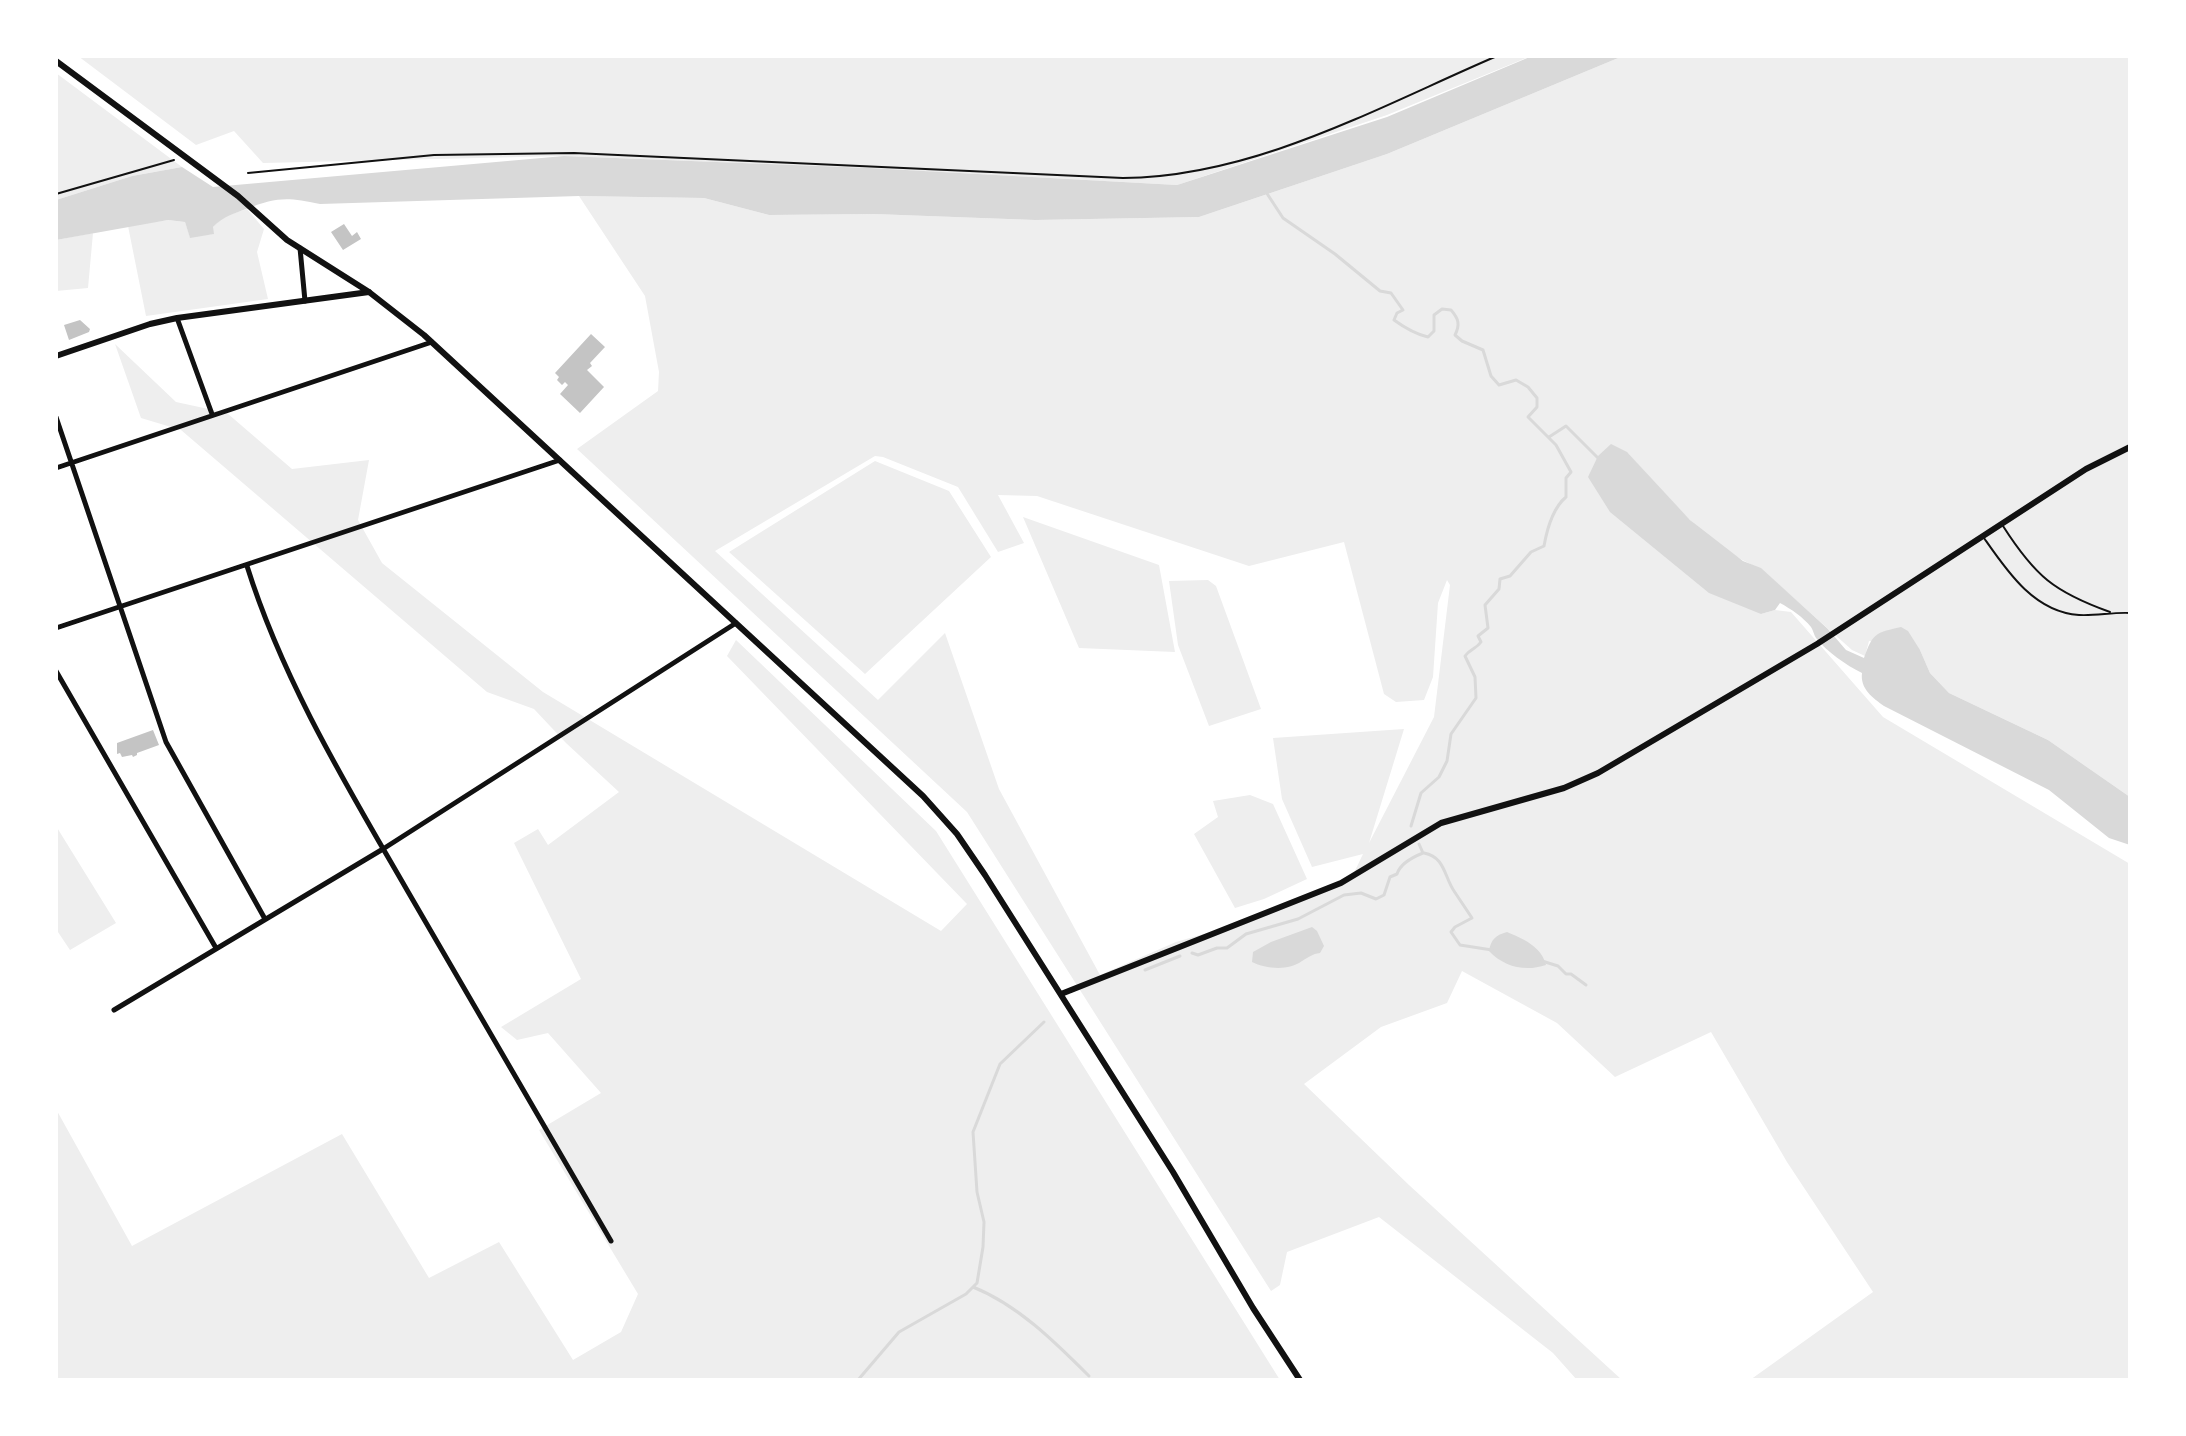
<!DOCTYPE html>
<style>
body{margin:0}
#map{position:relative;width:2186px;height:1436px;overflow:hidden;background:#fff;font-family:Signika,sans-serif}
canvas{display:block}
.frame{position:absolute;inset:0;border:58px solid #fff;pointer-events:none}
</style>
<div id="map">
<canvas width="2186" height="1436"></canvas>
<div class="frame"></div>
</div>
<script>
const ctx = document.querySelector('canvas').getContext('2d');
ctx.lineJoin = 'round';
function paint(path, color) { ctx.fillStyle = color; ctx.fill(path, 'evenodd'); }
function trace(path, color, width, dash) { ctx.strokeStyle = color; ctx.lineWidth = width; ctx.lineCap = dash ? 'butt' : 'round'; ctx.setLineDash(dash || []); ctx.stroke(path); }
paint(new Path2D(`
 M78 56H1531L1387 115 1177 185 869 168 564 156 263 163 234 131 196 145Z
 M1623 56H2130V797L2048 740 1949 693 1930 673 1920 650 1869 641 1865 656 1852 650 1761 569C1706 546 1666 495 1627 452L1761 614 1775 610 1791 612 1883 717 2130 864V1380H1750L1873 1292 1787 1162 1711 1032 1615 1077 1557 1023 1462 971 1447 1003 1381 1027 1304 1084 1409 1185 1622 1380H1577L1553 1353 1379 1217 1287 1252 1280 1285 1271 1291 967 812 577 449 658 391 659 372 645 296 579 196 704 198 769 215 874 214 1035 220 1199 217 1387 154ZM875 456 883 457 958 487 998 552 1024 543 998 495 1037 496 1249 566 1344 542 1384 694 1396 702 1424 700 1433 677 1438 603 1447 580 1450 585 1434 717 1369 843 1404 729 1273 738 1282 799 1312 867 1363 854 1352 877 1238 924 1176 942 1100 975 999 789 945 633 878 700 715 551Z
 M56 73 182 167 132 176 56 200Z
 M247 209 264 229 257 252 268 299 146 316 128 226 168 220 185 222 190 237 213 234V227L223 217Z
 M93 233 88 288 56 291V240Z
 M115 344 176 402 227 413 292 469 369 460 358 520 382 563 543 692 941 931 967 904 727 656 736 640 936 831 1280 1380H56V1109L132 1246 342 1134 429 1278 499 1242 573 1360 621 1332 638 1294 539 1130 601 1093 548 1033 517 1040 501 1027 581 979 514 843 538 829 548 845 619 792 566 743 534 709 487 692 181 430 141 418Z
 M875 461 949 491 991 557 865 674 729 552Z
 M1023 517 1159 565 1175 652 1079 648Z
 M1208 580 1216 586 1261 709 1209 726 1178 645 1169 581Z
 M1250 795 1273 804 1307 879 1264 899 1235 908 1194 834 1218 817 1213 801Z
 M56 826 116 923 70 950 56 929Z`), '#eee');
paint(new Path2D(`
 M1532 56H1623L1387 154 1199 217 1035 220 874 214 769 215 704 198 579 196 320 204C287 197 277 197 246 209 233 214 224 216 213 227L214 234 190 238 185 222 168 220 56 240V200L132 176 182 167 213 187 564 156 869 168 1177 185 1387 117Z
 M1611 444 1627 452 1690 520 1743 561 1761 568 1828 629 1846 650 1864 658C1873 633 1875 633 1901 627L1908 631 1920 650 1930 673 1949 693 2048 740 2130 797V845L2109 838 2049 790 1884 706C1873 698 1860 689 1862 673 1846 665 1827 652 1816 638 1814 635 1813 630 1811 627 1803 617 1791 609 1780 603L1775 610 1761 614 1709 593 1610 512 1588 477 1598 456Z
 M1312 927 1317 931 1324 946 1320 953C1312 954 1309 957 1302 961 1289 971 1266 969 1252 962L1253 952 1271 942Z
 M1507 932C1522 938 1542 947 1546 965 1525 972 1504 967 1489 951 1491 939 1496 935 1507 932Z`), '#d9d9d9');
trace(new Path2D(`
 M1266 192 1283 218 1335 254 1380 291 1391 293 1403 310 1397 313 1394 320C1405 328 1415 334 1428 337L1434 331V315L1442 309 1451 310C1459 319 1460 325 1455 335L1462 341 1483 350 1491 376 1499 385 1516 380 1528 387 1537 398V407L1528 417 1556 445 1571 472 1566 478V497C1553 508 1547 529 1544 546L1531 552 1510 576 1500 579 1499 589 1485 605 1488 628 1478 636 1481 642C1476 649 1470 649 1465 656L1475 677 1476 698 1451 734 1447 761 1439 777 1421 793 1411 826
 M1549 437 1566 426 1600 460
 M1424 853C1445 857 1444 876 1454 891 1460 900 1466 909 1472 918L1455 927 1451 932 1460 945 1492 950
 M1192 953 1198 955 1217 948H1227L1246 934 1298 919 1344 895 1361 893 1376 899 1384 895 1390 877 1397 874C1400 864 1413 857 1423 853L1419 844
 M1542 961 1558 966 1566 974H1571L1586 985
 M1145 970 1180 956
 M973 1287C1018 1305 1055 1342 1089 1376
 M858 1380 899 1332 966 1294 977 1283 983 1247 984 1222 977 1192 973 1132 1000 1064 1044 1022`), '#d9d9d9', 3);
paint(new Path2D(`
 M344 224 352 236 357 232 361 239 343 250 331 232Z
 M80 320 90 329 89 332 69 340 64 325Z
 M591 334 605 347 590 363 592 366 587 370 604 387 580 413 560 394 568 385 565 382 562 385 557 380 559 377 555 373Z
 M153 730 159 745 137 753V755L133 757 132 755 122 757 120 753 117 754V743Z`), '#c4c4c4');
trace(new Path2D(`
 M248 173 434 155 574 153 1123 178C1255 177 1378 107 1497 56
 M56 194 174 160`), '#111', 2);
trace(new Path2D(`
 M2003 526C2035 576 2054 592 2110 612
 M1984 538C2007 571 2034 612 2079 615 2096 616 2113 612 2130 613`), '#111', 2);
trace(new Path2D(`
 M300 248 305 301
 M177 318 212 414
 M56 417 166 742 265 919
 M56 468 432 342
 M247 566C283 681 347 786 407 890 475 1007 543 1124 611 1241
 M56 628 560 460
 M56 671 216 948
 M114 1010 383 849 736 623`), '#111', 5);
trace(new Path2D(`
 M56 356 150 324 177 318 369 292
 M1061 994 1341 883 1441 823 1564 788 1598 773 1817 644 2086 469 2130 447`), '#111', 6);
trace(new Path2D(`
 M56 61 238 196 287 240 369 292 424 335 923 796 957 834 985 875 1173 1172 1253 1308 1300 1380`), '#111', 6);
</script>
